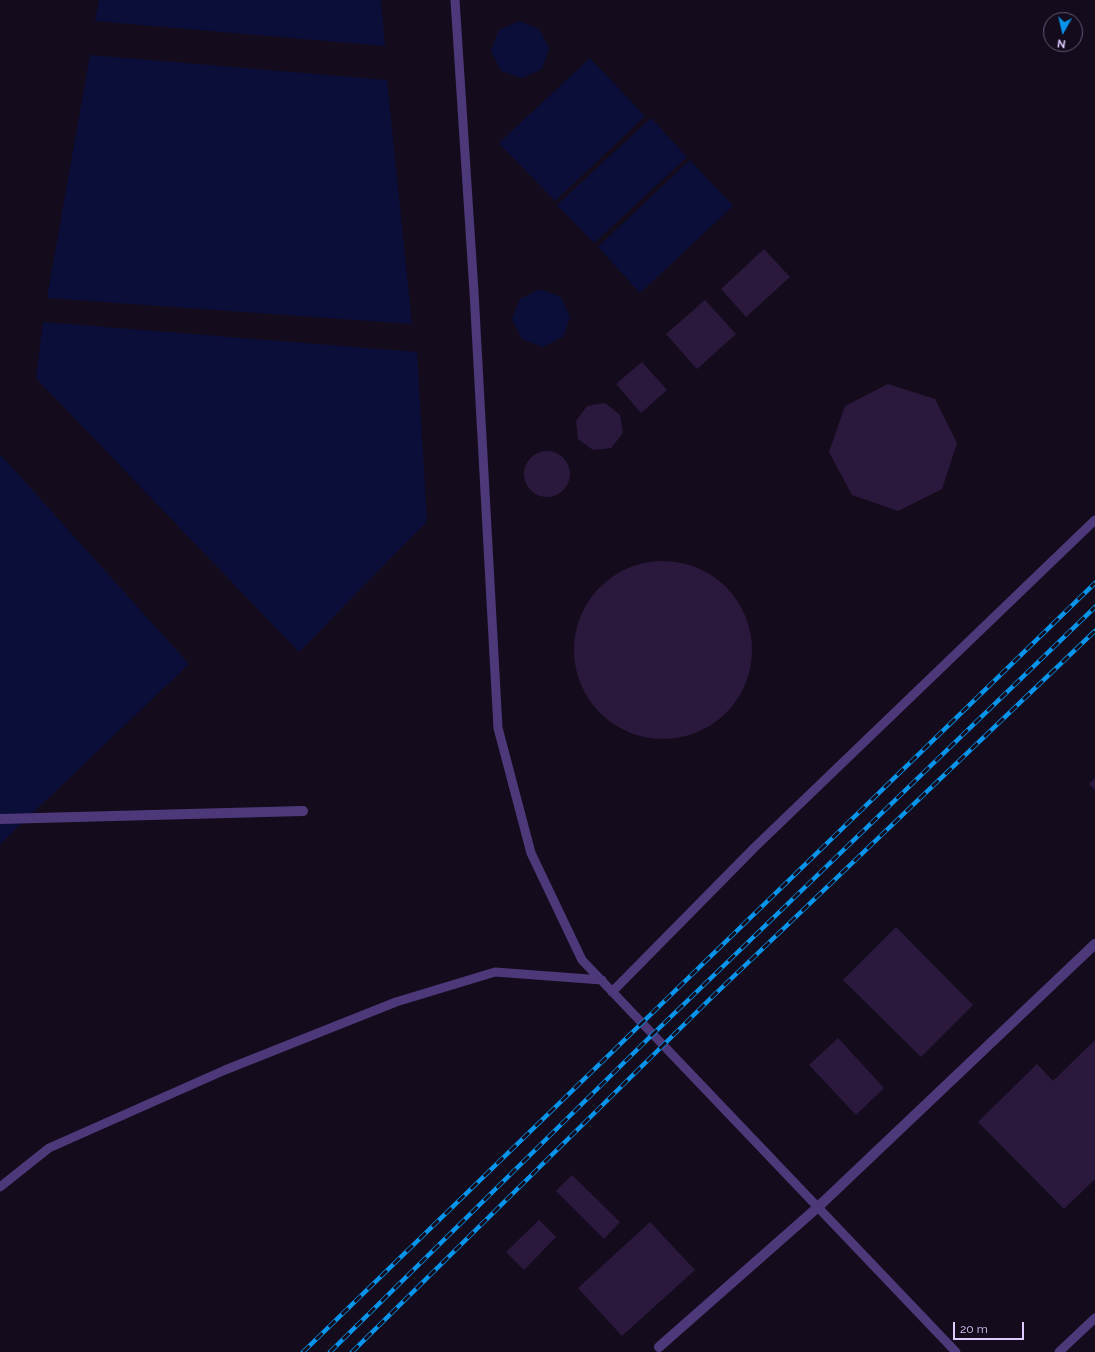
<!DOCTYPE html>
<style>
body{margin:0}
#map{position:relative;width:1095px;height:1352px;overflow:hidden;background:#140c1d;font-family:Raleway,sans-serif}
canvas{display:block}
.north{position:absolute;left:1043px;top:12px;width:40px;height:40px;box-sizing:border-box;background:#140c1d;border:1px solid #655877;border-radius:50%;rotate:188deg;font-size:11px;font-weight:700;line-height:16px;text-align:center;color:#decafd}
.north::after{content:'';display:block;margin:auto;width:14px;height:18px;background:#0895eb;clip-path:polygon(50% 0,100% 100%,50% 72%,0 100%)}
.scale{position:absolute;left:953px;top:1322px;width:71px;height:18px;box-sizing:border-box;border:2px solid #decafd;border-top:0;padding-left:5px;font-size:12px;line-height:14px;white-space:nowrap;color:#decafd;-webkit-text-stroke:3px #140c1d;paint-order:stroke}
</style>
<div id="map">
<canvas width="1095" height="1352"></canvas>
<div class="north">N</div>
<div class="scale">20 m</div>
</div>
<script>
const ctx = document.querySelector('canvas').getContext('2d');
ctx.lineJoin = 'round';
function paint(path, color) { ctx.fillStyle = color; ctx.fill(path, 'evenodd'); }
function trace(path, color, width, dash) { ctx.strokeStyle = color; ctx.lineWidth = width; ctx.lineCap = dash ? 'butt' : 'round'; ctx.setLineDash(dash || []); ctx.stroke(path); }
paint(new Path2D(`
 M99 0H381L385 46 95 21Z
 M519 21 539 29 549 48 542 69 522 78 501 71 491 51 499 30Z
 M90 55 387 80 412 324 47 298Z
 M590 58 645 116 555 201 499 143Z
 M651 118 687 157 594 243 557 205Z
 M690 160 733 206 640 293 598 247Z
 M540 289 561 297 570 317 563 337 543 347 522 339 512 319 520 299Z
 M43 322 417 352 427 521 299 652 36 378Z
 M0 454 189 664 0 844Z`), '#0a0e38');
paint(new Path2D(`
 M764 249 790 277 746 317 721 289Z
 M705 300 736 334 697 369 666 334Z
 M642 362 667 390 641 413 616 384Z
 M888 384 935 399 957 443 942 489 898 511 852 495 829 452 845 406Z
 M605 403 620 415 623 433 611 448 593 450 578 439 576 421 587 406Z
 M524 474a23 23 0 1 1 46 0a23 23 0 1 1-46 0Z
 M574 650a89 89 0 1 1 178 0a89 89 0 1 1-178 0Z
 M1095 778V790L1089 784Z
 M896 927 973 1005 921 1057 843 980Z
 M838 1038 884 1088 856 1115 809 1065Z
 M1095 1040V1179L1064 1209 978 1122 1037 1064 1053 1081Z
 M572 1175 620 1222 604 1239 556 1191Z
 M539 1220 556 1237 524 1270 506 1252Z
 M650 1222 695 1270 622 1336 578 1288Z`), '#2a193d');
trace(new Path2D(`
 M455 0 474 292 498 728 531 853 582 960 956 1352
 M612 992 756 846 1095 520
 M0 1187 49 1148 225 1070 396 1002 495 972 602 980
 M1059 1352 1095 1318`), '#4d397a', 9);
trace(new Path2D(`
 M0 819 303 811
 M659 1347 818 1207 1095 944`), '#4d397a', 10);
const rail = new Path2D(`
 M303 1352 1095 583
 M330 1352 653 1034 1095 607
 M352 1352 711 998 1095 631`);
trace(rail, '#0895eb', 4.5);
trace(rail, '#140c1d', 3, [9]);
</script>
